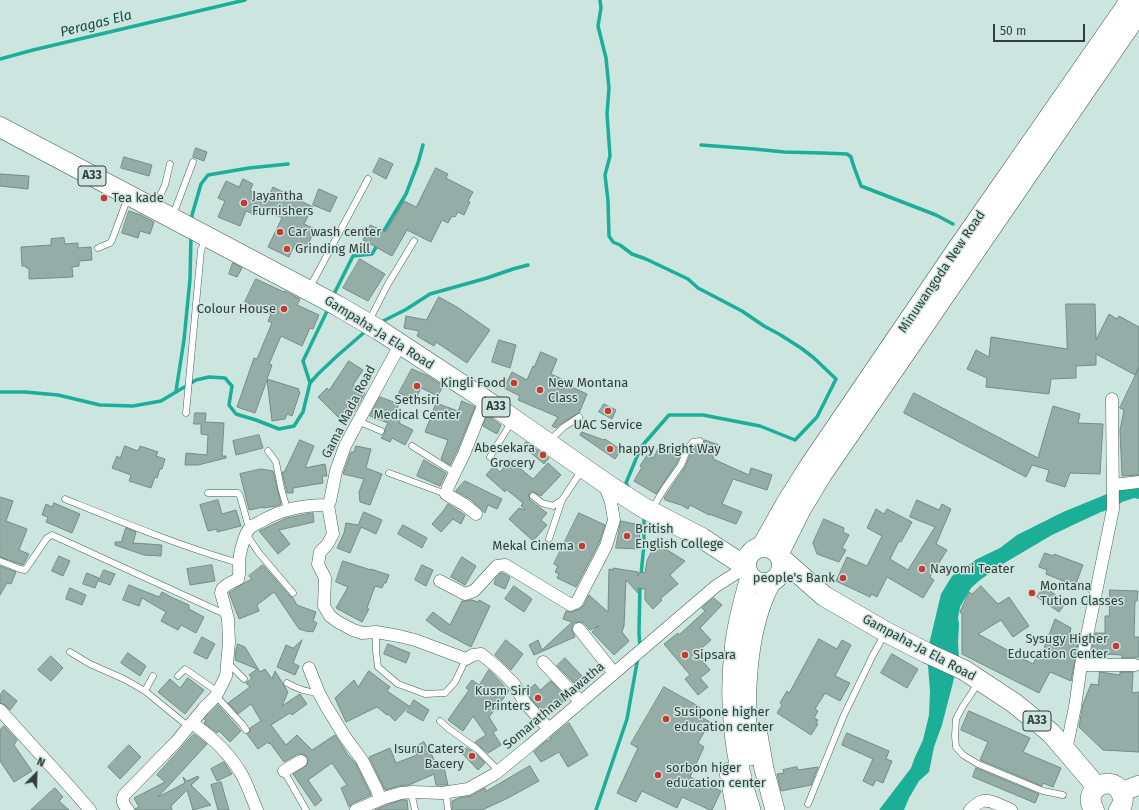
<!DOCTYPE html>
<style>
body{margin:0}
#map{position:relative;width:1139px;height:810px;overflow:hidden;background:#cce5df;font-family:"Fira Sans",sans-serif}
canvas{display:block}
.north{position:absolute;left:16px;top:754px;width:40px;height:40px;-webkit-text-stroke:3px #cce5df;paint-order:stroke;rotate:23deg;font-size:11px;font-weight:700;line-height:16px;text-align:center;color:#333d3b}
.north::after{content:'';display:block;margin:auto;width:14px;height:18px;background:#333d3b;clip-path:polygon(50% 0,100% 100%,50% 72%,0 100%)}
.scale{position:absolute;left:993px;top:24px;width:92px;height:18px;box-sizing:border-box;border:2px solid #333d3b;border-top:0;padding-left:5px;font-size:12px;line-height:14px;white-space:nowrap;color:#333d3b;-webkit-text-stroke:3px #cce5df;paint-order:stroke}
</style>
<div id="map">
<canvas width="1139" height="810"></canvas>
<div class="north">N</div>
<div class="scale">50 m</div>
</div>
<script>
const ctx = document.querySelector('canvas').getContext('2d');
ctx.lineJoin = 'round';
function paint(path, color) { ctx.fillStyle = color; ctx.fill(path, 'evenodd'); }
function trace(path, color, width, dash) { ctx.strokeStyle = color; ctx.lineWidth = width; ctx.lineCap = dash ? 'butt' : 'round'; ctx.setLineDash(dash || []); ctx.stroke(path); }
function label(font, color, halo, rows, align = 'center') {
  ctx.font = font + ' "Fira Sans",sans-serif'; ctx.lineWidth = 3; ctx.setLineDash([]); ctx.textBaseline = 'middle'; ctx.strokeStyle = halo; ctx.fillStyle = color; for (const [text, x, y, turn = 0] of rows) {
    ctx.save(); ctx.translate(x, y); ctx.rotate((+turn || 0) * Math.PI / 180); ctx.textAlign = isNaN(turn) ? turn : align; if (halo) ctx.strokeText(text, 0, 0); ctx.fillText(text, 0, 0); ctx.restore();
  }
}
paint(new Path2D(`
 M1139 487V499L1134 498 1122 502 1112 509 1101 512 1073 525 1052 535 1001 565 980 580 971 588 960 607 958 618 959 624 958 643 959 658 956 671 942 725 934 747 929 772 919 781 909 798 904 810H879L911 768 915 757 923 740 929 715 930 691 927 653 941 594 952 576 977 559 1000 548 1017 535 1063 512 1107 494 1130 488Z`), '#1baf98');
trace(new Path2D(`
 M600 0 601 8 598 26 606 58 609 88 607 114 610 156 605 175 608 201 609 236 613 242 620 245 632 254 646 259 688 279 698 288 742 311 764 326 779 334 801 348 814 358 836 379 817 417 795 440 760 426 703 415H669L641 447 626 483 630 490
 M0 59 33 50 245 0
 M701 145 754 149 784 152 822 153 847 154 851 157C853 166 858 177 861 186L936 215 953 224
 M192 222V215L201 184 208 175 249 168 288 164
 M382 234 406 194 418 163 423 145
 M333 296 353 256 372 254 378 244
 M379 323 405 310 430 294 487 278 513 269 528 265
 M310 383 303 361 329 307
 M176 391 184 340 190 279 191 236
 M0 392H25L58 395 100 405 133 406 161 401 196 380 209 377 225 378 232 386 229 405 236 414 256 420 279 429 294 426 303 412 310 383 318 374 337 356 367 330
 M641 575 644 544V516
 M640 647 639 633 640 584
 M596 810 627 719 638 657`), '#1baf98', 3.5);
const building = new Path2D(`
 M196 148 207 152 204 161 193 157Z
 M124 157 152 165 149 176 121 168Z
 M380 158 393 164 386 179 373 172Z
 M436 168 448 174 446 178 473 192 468 201 470 202 464 215 458 212 455 217 452 216 448 223 442 220 431 242 407 230 392 256 363 240 370 225 386 232 404 201 416 207Z
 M0 174 29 176 28 189 0 186Z
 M243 179 253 184 250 191 267 199 273 187 313 207 304 224 315 229 306 249 295 244 289 257 268 247 282 218 260 207 256 215 246 211 240 226 218 217 225 201 218 198 226 181 239 187Z
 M319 189 337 197 330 212 313 205Z
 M129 211 141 215 154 222 150 234 140 231 138 238 122 233Z
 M64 238 65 244 78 243V248L91 247 92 260 79 261V266L72 267 73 277 29 279V268H26V266H22L21 247 51 245V239Z
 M360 259 385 274 368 301 343 288Z
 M233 263 242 268 237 277 229 274Z
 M256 279 284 292V291L289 293 300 299 297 305 319 315 313 329 310 328 302 346 281 336 269 364 272 365 267 379 299 389 298 391 300 392 292 416 287 414 285 419 272 421 267 380 255 413 237 407 254 358 257 359 272 323 268 321 271 314 245 302Z
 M439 297 457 307 490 330 467 363 436 342 434 346 417 336 419 331 404 328 406 316 426 320Z
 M1066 304H1095L1096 340 1109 314 1117 319 1119 316 1139 327V367L1135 375 1096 354V365L1076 366V378L1051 379 1049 394 986 387 987 378 967 369 976 350 989 357 991 337 1067 349Z
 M499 340 516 345 510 368 492 362Z
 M541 352 557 359 551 374 562 379 561 382 587 394 579 413 562 423 556 428 552 426 558 417 518 400 520 396 504 388 512 372 527 380 533 366 534 367Z
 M349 361 363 370 353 385 365 393 355 411 344 423 318 397 327 388 329 390Z
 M1139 368V475L1122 476 1120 430 1124 410 1120 408Z
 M412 369 428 376 443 386 438 396 421 388 415 400 399 393Z
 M914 393 1038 458 1053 406 1080 414 1078 423 1103 424 1100 474 1070 473 1065 487 1046 481 1049 470 1032 465 1026 477 904 413Z
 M380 397 399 404 395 413 402 416 399 423 413 430 405 445 392 438 390 442 381 438 385 433V429L388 423 370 416Z
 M462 401 475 407 457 451 450 465 441 459 448 440 425 432 436 403 458 411Z
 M604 404 616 410 612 419 599 412Z
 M195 413H206L205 422 224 423 222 456H226V458L198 465H185L186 453 207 455 208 435 201 434V424H194Z
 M487 415 501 425 497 434 483 426Z
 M582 432 604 440 605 439 621 450 615 459 580 435Z
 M259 435 263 448 236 455 233 441Z
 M300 440 314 446 305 468 325 464 327 476H322L323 483 293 488V493H287L282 472H284Z
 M705 440 719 445 713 459 749 475 751 468 772 475 767 490 733 479 722 504 742 512 736 524 709 514V515L690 505 688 509 681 505 665 500V499L664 498 685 467 692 450 695 446H698L702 448Z
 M526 442 549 458 544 464 523 446Z
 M125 446 138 451 140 446 158 452 156 456 165 459 162 469H160L157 478 155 477 151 488 129 481 131 475 112 468 117 456 120 458Z
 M356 446 371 449 366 468 382 474 370 505 360 502 359 492 364 479 343 474 351 452H354Z
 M660 446 680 456 677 463 656 494 634 481 642 467 640 466 647 455 653 458Z
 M424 460 446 473 440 486 417 476Z
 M510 460 533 479 548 463 561 475 541 496 533 492H531L529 495 530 500 547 513 541 520 547 525 533 541 509 519 519 508 524 510 525 509 521 506 523 503 506 489 505 492 486 475 494 466 500 472Z
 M261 469 273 471 281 504 276 506 263 508V507L249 510 240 474Z
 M465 481 502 499 497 509 488 505 485 513 470 499 456 491Z
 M0 497 13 501 6 521 27 529 19 550 29 554 23 565 0 557Z
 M218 500 222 514 236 510 241 526 217 532V529L208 531 200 505Z
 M917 500 939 510 942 504 951 509 936 544 947 550 930 577 934 580 923 598 887 577 877 597 871 594 870 597 836 581 847 557 867 566 882 536 867 528 876 509 884 514 887 509 912 522 901 542 899 541 890 559 908 570 935 527 910 517Z
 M54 503 80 514 72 533 46 522 48 517 42 515 46 504 52 507Z
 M448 504 465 515 461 524 453 519 441 532 432 524 444 510Z
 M364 512 382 520 376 534 361 527 350 553 337 548 344 533 346 523 358 525Z
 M313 513 314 522 279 530 290 544 278 554 259 531 287 518Z
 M579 513 605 525 599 543 576 587 557 578 559 574 555 572 558 566 554 564Z
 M824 519 844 528 843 532 849 535 842 548 846 550 839 562 817 554 813 543Z
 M621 521 640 525 639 549 616 548Z
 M403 525 427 538 422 548 398 534Z
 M126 528 136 532 133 543 162 545 161 556 144 555 115 545V542H121Z
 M656 543 685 561 670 575 678 584 660 599 662 600 653 609 645 600V589L638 588V593L626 580 624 626 622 632 629 641 614 655 592 632 599 626 590 630 585 624 582 622H578L574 623 572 627V630L575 637 534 655 529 645 538 640 542 650 572 622 563 619 566 611 571 612 580 609 584 605 589 595 608 612 609 569 613 570V568L638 572V576L640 572 645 573 647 561Z
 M1045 553 1053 556 1054 554 1083 565 1075 586 1046 574 1047 570 1039 567Z
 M59 556 70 561 63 576 52 571Z
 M462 557 476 566 465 585 451 577Z
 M343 561 371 570V569L389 575 386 583H384L382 588 375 586 367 608 369 609 362 622 336 608 348 587 336 582Z
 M212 565 215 581 190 585 187 569Z
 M263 565 290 596 293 598 297 605 316 612 313 621 317 623 313 632 309 631V632L299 629 274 592 257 605 259 611 239 619 229 593 244 583 252 579 249 576Z
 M422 565 433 570 426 586 415 580Z
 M0 566 16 572 11 584 7 583 0 595Z
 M104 570 115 574 110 585 99 581Z
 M87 573 99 578 95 588 83 584Z
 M501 573H503L510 577 505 589 494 584 496 578Z
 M129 585 159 597 162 592 173 598 189 605V609L204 617 196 633 181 625 178 630 161 621 166 612 142 598 139 606 123 600Z
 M514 586 532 599 524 612 505 599Z
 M981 586 998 604 1009 597 1029 626 1013 637 1001 620 978 634 1033 664 1040 650 1043 651 1055 619 1071 628 1070 633 1079 637 1071 681 1050 672 1039 693 962 654V614L960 612 969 592 972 594Z
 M1044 587 1066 602 1059 612 1037 597Z
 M70 588 86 595 82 605 66 599Z
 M1110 590 1138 591 1137 601H1135L1134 637H1139V657L1122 658V655L1103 654V658H1090L1095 633H1105V616H1109Z
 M714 598 722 605 700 628 711 640 696 653 710 670 700 678 708 687 698 695 685 679 690 675 664 644 678 633 679 635 705 611 702 608Z
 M472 600 478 602 479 600 490 606 471 647 439 630 426 620 433 612 450 625 462 601H465Z
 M202 637 215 644 207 659 194 653Z
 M819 639 837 649 842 640 851 645 835 676 850 683 840 701 825 693 815 709 818 711 814 718 818 720 816 723 818 724 811 735 777 713 782 705 780 703 787 691 789 693Z
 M302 640 293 663 299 666 295 675 277 667 286 645 293 648Z
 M506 640 523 654 511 670 495 655Z
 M238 644 245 647 260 672 265 669 272 679 275 671 288 692 282 706 300 694 307 704 292 715 290 713 271 725 286 745 297 735 312 750 335 735 348 755 356 764 371 795 353 803 349 807 341 788 347 785 332 763 308 780 322 800 315 806 293 774 307 765 308 761V758L305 755 301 754H298L284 762 270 743 269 744 268 742 258 749 247 734 250 732V728L261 721 251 704 238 714 228 703 250 687 246 683 252 678 249 675 257 669 235 660 236 649Z
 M388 644 410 653 406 663 384 654Z
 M128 653 146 666 140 676 121 663Z
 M892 654 918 669 907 688 881 673Z
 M51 656 63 668 51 681 38 670Z
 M565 658 582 676 574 683 557 666Z
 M489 670 509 691 489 717 497 730 493 732 501 745 488 753 475 742 486 735 473 716 463 731 448 720 469 690 466 688 472 680 479 685Z
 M369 671 390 687 387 691 409 706 395 721 388 714 387 715 377 707 346 722 335 698 354 680 358 687Z
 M1100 672 1120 675V672H1133L1132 693 1139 692V752L1103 750 1079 727 1083 704 1091 684 1098 685Z
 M188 678 204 690 185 714 158 692 170 679 180 688Z
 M551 681 567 698 559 706 555 701 543 712 531 699 527 691 535 684 540 690Z
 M664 687 700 707 696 714 710 722 698 743 704 747 690 777 721 791 712 810H710L682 797 677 808 642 791 636 802 617 793 638 748 631 744Z
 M4 690 17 701 10 710 5 705 0 703V695Z
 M414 700 429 710 423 721 407 712Z
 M218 705 241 731 230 742 219 731 217 733 204 723 206 721 204 719Z
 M969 711 1030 738 1023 752 1061 768 1053 787 1043 783 1042 786 980 760 988 742 961 730Z
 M569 723 588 755 568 767 559 752 541 762 534 752 545 742 551 739 550 738 562 728Z
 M4 726 17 740 14 745 32 771 14 782 0 761V730Z
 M847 733 889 751 886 759 892 761 883 783 876 780 873 786 863 781 873 759 842 745Z
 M194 734 207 744 158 797 185 783 183 777 187 781 198 776 199 778 191 785 211 805 193 810 187 790 171 806 172 810H135V809L139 807 134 798 165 782 157 775Z
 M424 742 438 766 443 763 448 785H436L434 774 432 775 409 785 399 786 385 790 369 757 390 748 396 763 417 755 414 748Z
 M129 745 141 757 120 779 108 767Z
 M467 748 474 752 485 763 478 770 461 752Z
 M224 762 232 774 217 781 211 769Z
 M530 766 539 781 508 798 482 810H452V801L459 798 471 796 485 788 486 791Z
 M797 767 798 770 818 767 811 785 781 791 777 774 784 773 783 770Z
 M976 768 1039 794 1035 803 973 777Z
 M221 782 229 810H218L211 785Z
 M55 788 63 797 59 801 69 810H31Z
 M402 800H407L408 810H375L387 805Z`);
paint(building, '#95ada7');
trace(building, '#758c86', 1);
const service = new Path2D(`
 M155 206 165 185 170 164
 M173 215 193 162
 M98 248 110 243 112 240 128 197
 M310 287 368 179
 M369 321 388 284 414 241
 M186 413 201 250 206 238
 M358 421 381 431
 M550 440 564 427 579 417
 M412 446 455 473
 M268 451 276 462 281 488 287 509
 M490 457 512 421
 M389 473 446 494
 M208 493H238L240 496 249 528
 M533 496 542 503 553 506 562 500
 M65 499C122 522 180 546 239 563
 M652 509 664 489 681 465 688 448 693 442 700 441
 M246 534 259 553 293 593
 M549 539 562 500 578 476 580 470
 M0 561 20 569 25 570 47 538 52 535 227 615
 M376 632V651L378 667 398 684 425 694 445 693 455 682 466 659
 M70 652 90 664 124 679 145 691 189 727
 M227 662 244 679
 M178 676 185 669 218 692
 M979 682 963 706 956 719 955 736 956 747 963 755 978 764 1043 791 1063 795
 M287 683C297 689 307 692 319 693
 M145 691 153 676
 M216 696 242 724 246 730
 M440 721 449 729 477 749 499 771
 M284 771 306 810
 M411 792 415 810
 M446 793 448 810
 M808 804 844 715 873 655 884 635`);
const minor = new Path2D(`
 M1113 484H1122L1139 482
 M328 505 333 534 327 545 320 552 318 564 325 578 324 606 330 616 338 622 353 630 362 633 376 632 399 636 415 640 466 659 473 655 481 654 497 667 514 684 525 703 549 729
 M476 514 465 505 446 494 448 487 464 454 485 401
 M440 581 465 594 474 591 497 566 505 565 571 605 577 602 606 546 614 520 611 502 604 483
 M579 629 614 673
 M543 662 581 702
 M1081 665H1135
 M309 668 319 693 326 706 345 737 362 760 377 790 380 799
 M0 710 70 787 90 810
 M192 723C212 737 230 754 242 775 248 786 252 799 257 810
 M1066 750 1075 707 1081 665 1113 509 1112 399
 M284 771 301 761
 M128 810C124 805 121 802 124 795L176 742 204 708 216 696 226 676 229 642 228 619 223 600 221 593 222 589 228 584 238 579C240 573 239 569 239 564 239 554 243 542 246 534 249 527 254 525 260 522 282 509 302 505 328 505L330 501 336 471 345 446 353 431 400 345
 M356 810 384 798 401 793 412 792 442 793 468 789 495 774 528 747 716 586 738 572 746 569
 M970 810C974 806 978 802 983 801 990 799 1004 807 1011 810`);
const primary = new Path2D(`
 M761 547 787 501 809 466 956 250 1130 0
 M779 554 802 508 822 475 1139 13
 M750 577C743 601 736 626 734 651 728 703 734 760 751 810
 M758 735 764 769 775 810
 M750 756C743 710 746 643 763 600 765 594 768 588 771 583
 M729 772 736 810
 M1121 792 1139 785`);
const trunk = new Path2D(`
 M0 127 338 306 379 330 496 407 611 487 644 508 702 538 746 567
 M746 565a18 18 0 1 1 36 0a18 18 0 1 1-36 0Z
 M782 559 824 596 886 632 927 653 964 670 1014 703 1051 733 1097 787
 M1094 810C1080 787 1115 772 1122 795 1124 800 1122 806 1119 810`);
trace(service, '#4a605b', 7);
trace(minor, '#4a605b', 13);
trace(primary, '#4a605b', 20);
trace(trunk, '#4a605b', 21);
trace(service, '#fff', 6);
trace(minor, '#fff', 12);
trace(primary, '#fff', 19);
trace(trunk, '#fff', 20);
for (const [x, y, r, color] of [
 [104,198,4,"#c83a2f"],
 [244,203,4,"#c83a2f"],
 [280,232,4,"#c83a2f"],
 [287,249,4,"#c83a2f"],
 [284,309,4,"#c83a2f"],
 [514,383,4,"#c83a2f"],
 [417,386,4,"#c83a2f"],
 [540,390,4,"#c83a2f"],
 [608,411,4,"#c83a2f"],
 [610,449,4,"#c83a2f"],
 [543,455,4,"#c83a2f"],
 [627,536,4,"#c83a2f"],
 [582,546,4,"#c83a2f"],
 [922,569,4,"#c83a2f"],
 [843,578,4,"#c83a2f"],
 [1032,593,4,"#c83a2f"],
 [1116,646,4,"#c83a2f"],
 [685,655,4,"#c83a2f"],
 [538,698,4,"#c83a2f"],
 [666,719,4,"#c83a2f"],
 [472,756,4,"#c83a2f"],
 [658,775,4,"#c83a2f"]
]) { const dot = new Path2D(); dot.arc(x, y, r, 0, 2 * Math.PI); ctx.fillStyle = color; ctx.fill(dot); trace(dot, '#cce5df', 1.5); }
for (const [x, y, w] of [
 [92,176,28],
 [496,407,28],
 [1037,721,28]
]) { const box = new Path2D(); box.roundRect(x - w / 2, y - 10, w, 20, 3); ctx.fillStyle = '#cce5df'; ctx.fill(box); trace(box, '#333d3b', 1); }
label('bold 12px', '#333d3b', null, [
 ["A33",92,176],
 ["A33",496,407],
 ["A33",1037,721]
]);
label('13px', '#333d3b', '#cce5df', [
 ["Jayantha",252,196],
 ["Furnishers",252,211],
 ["Tea kade",112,198],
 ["Car wash center",288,232],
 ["Grinding Mill",295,249],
 ["Colour House",276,309,"right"],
 ["Kingli Food",506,383,"right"],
 ["New Montana",548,383],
 ["Class",548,398],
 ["Sethsiri",417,400,"center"],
 ["Medical Center",417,415,"center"],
 ["UAC Service",608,425,"center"],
 ["Abesekara",535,448,"right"],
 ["Grocery",535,463,"right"],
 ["happy Bright Way",618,449],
 ["British",635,529],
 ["English College",635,544],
 ["Mekal Cinema",574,546,"right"],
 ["Nayomi Teater",930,569],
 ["people's Bank",835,578,"right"],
 ["Montana",1040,586],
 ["Tution Classes",1040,601],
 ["Sysugy Higher",1108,639,"right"],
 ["Education Center",1108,654,"right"],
 ["Sipsara",693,655],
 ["Kusm Siri",530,691,"right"],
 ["Printers",530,706,"right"],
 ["Susipone higher",674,712],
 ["education center",674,727],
 ["Isuru Caters",464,749,"right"],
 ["Bacery",464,764,"right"],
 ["sorbon higer",666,768],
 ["education center",666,783]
], 'left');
label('13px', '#333d3b', '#cce5df', [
 ["Minuwangoda New Road",942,272,-56],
 ["Gampaha-Ja Ela Road",379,333,32],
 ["Gama Mada Road",349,412,-63],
 ["Gampaha-Ja Ela Road",919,648,28],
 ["Somarathna Mawatha",554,706,-40]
]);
label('italic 14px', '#174e44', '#cce5df', [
 ["Peragas Ela",96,24,-14]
]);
</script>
